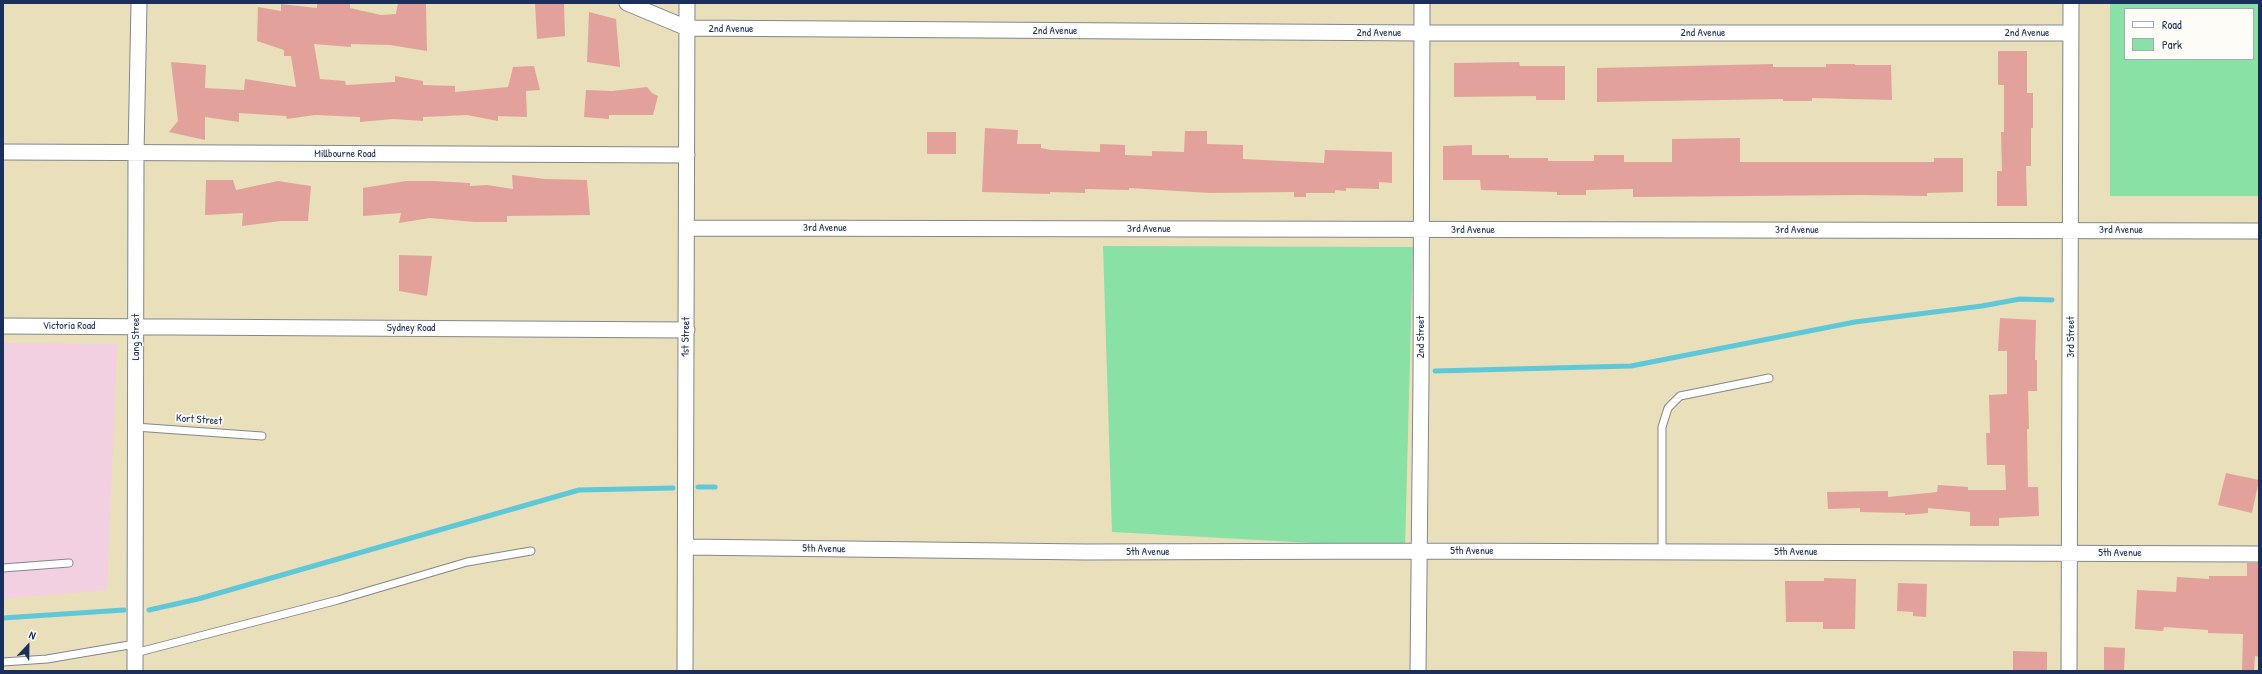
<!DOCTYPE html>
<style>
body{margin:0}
#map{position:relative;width:2262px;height:674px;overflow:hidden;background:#e9dfbb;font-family:"Patrick Hand",sans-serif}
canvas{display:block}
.frame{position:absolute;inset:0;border:4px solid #1b2f5e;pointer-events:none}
.legend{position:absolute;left:2124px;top:8px;width:130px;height:52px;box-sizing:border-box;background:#fdfcf7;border:1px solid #a3aaba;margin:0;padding:5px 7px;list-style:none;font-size:12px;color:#1b2f5e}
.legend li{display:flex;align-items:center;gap:8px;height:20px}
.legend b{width:20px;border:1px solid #a3aaba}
.north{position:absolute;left:8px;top:626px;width:40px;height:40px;-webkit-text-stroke:3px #fdfcf7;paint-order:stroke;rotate:22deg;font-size:11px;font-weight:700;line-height:16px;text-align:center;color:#1b2f5e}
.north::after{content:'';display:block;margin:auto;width:14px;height:18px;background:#1b2f5e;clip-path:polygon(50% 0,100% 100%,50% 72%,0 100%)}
</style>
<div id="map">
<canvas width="2262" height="674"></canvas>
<div class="frame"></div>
<ul class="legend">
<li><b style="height:5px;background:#fff"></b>Road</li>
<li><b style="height:11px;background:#8ae1a5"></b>Park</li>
</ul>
<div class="north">N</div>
</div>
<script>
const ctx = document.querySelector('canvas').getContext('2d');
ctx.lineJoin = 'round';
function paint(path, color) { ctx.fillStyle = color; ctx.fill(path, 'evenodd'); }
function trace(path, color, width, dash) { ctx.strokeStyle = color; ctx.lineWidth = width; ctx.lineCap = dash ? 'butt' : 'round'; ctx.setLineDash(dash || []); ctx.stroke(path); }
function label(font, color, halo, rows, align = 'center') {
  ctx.font = font + ' "Patrick Hand",sans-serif'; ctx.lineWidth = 3.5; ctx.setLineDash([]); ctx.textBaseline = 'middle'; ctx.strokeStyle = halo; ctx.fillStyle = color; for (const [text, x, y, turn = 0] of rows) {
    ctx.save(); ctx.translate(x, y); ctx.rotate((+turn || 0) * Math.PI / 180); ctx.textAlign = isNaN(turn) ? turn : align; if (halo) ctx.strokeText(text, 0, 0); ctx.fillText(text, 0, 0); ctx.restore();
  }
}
paint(new Path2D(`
 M3 343 117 344 107 590 3 599Z`), '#f2cfe1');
paint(new Path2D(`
 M2110 3H2259V196H2110ZM2125 9H2253V59H2125Z
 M1103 246 1413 247 1405 548 1112 532Z`), '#8ae1a5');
trace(new Path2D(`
 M1435 371 1631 366 1855 322 1982 306 2020 299 2052 300
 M698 487H715
 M149 610 198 599 579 490 673 488
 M3 618 124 610`), '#5ec8d8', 5);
paint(new Path2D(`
 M317 3H350V8L381 15 396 14 398 3H426L427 51 390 45 351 44V47L314 44 320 79 345 81 346 85 395 82V76L423 81V85L455 86V92L508 87 513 67 534 66 540 90 526 91 527 117 498 116V121L467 115 423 117V121L393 119 360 122V117L315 115 287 119 286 116 239 113V122L205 117V140L169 132 178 121 171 62 206 65 205 88 244 90 245 79 296 87 291 56H284V50L257 41 258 7 281 11V4L317 8Z
 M535 3H564L565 36 537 39Z
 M589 12 616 19 620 67 587 62Z
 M1998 51H2027V93H2033V128H2031V166H2026L2027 206H1997V171H2002L2001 132H2004V85H1998Z
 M1519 62 1520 66H1565V100H1536V96L1454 97V63Z
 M1773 64V67H1826V64H1855V65H1891L1892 100 1812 98V101H1783V99L1597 102V68Z
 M647 87 652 93 658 96 653 115H609V119L584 117 586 90 612 91Z
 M985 128 1018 130 1017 144H1041V148L1051 150 1100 152V144L1125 145V155L1152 156V151L1184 152 1185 131H1207V144L1243 145V159L1324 163 1325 150 1392 152V183L1379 182V189L1346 188V191L1335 190V193H1306V197H1294V192L1210 193 1129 188V190L1085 189V193L1050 192V194L982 192Z
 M927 132H956V154H927Z
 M1740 138V162H1934V158H1963V192L1927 193V196L1860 195 1633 197V189L1586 190V195H1557V192L1481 190 1480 180H1443V146L1472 145V155H1509V158H1548V161H1594V155H1624V162H1672V139Z
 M512 175 545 179 587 180 590 215 507 216V222H475L430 218 399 223 401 213 363 216V188L406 181H432L470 183V186L487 185 513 189Z
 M206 180H233L236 190 278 181 311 186 308 221H281L242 226 243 213 205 215Z
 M399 255 432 256 427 296 399 291Z
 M2000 318 2036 320 2035 360H2037V391H2028L2029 429H2027L2028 487H2038L2039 516 1999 518V526H1970V512L1928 508V513L1905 515V513L1860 512V508L1828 509 1827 492 1888 491V497L1937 492 1938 485 1968 487V490H2006L2005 465H1987L1986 433H1990L1989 395 2007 394V351H1998Z
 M2226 473 2259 480 2252 513 2218 505Z
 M2247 563H2259V657L2255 656 2254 671H2242L2243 634 2208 633V630L2164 627 2163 631 2135 629 2137 590 2176 592 2177 577 2209 579V576H2247Z
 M1824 578 1856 579 1855 629H1823V622H1786L1785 581H1824Z
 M1898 583 1927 584 1926 617 1913 616V612L1897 611Z
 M2104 647 2125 648 2124 671H2104Z
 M2013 651 2047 652V671H2013Z`), '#e2a19b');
const lane = new Path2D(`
 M135 427 262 436
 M1662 552V427L1668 408 1680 396 1769 378
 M3 568 69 563
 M135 653 338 600 467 562 531 551
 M3 662 47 659 135 644`);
const street = new Path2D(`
 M627 3 687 28 1422 33H2071
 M3 152 687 155
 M687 228 2259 231
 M3 326 687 330
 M686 547 1086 552 1420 551 2259 554
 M135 671 136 153 139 3
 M685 671 687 3
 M1418 671 1421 378 1422 3
 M2069 671 2071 3`);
trace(lane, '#82878c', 9);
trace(street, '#82878c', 17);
trace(lane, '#fff', 7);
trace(street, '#fff', 15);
label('11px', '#1b2f5e', '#fdfcf7', [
 ["2nd Avenue",731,29],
 ["2nd Avenue",1055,31],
 ["2nd Avenue",1379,33],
 ["2nd Avenue",1703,33],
 ["2nd Avenue",2027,33],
 ["Millbourne Road",345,154],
 ["3rd Avenue",825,228],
 ["3rd Avenue",1149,229],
 ["3rd Avenue",1473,230],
 ["3rd Avenue",1797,230],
 ["3rd Avenue",2121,230],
 ["Victoria Road",69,326],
 ["Sydney Road",411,328],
 ["Lang Street",136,337,-90],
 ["1st Street",686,337,-89],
 ["2nd Street",1421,337,-90],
 ["3rd Street",2071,337,-90],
 ["Kort Street",199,420,4],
 ["5th Avenue",824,549,1],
 ["5th Avenue",1472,551],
 ["5th Avenue",1148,552],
 ["5th Avenue",1796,552],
 ["5th Avenue",2120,553]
]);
</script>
